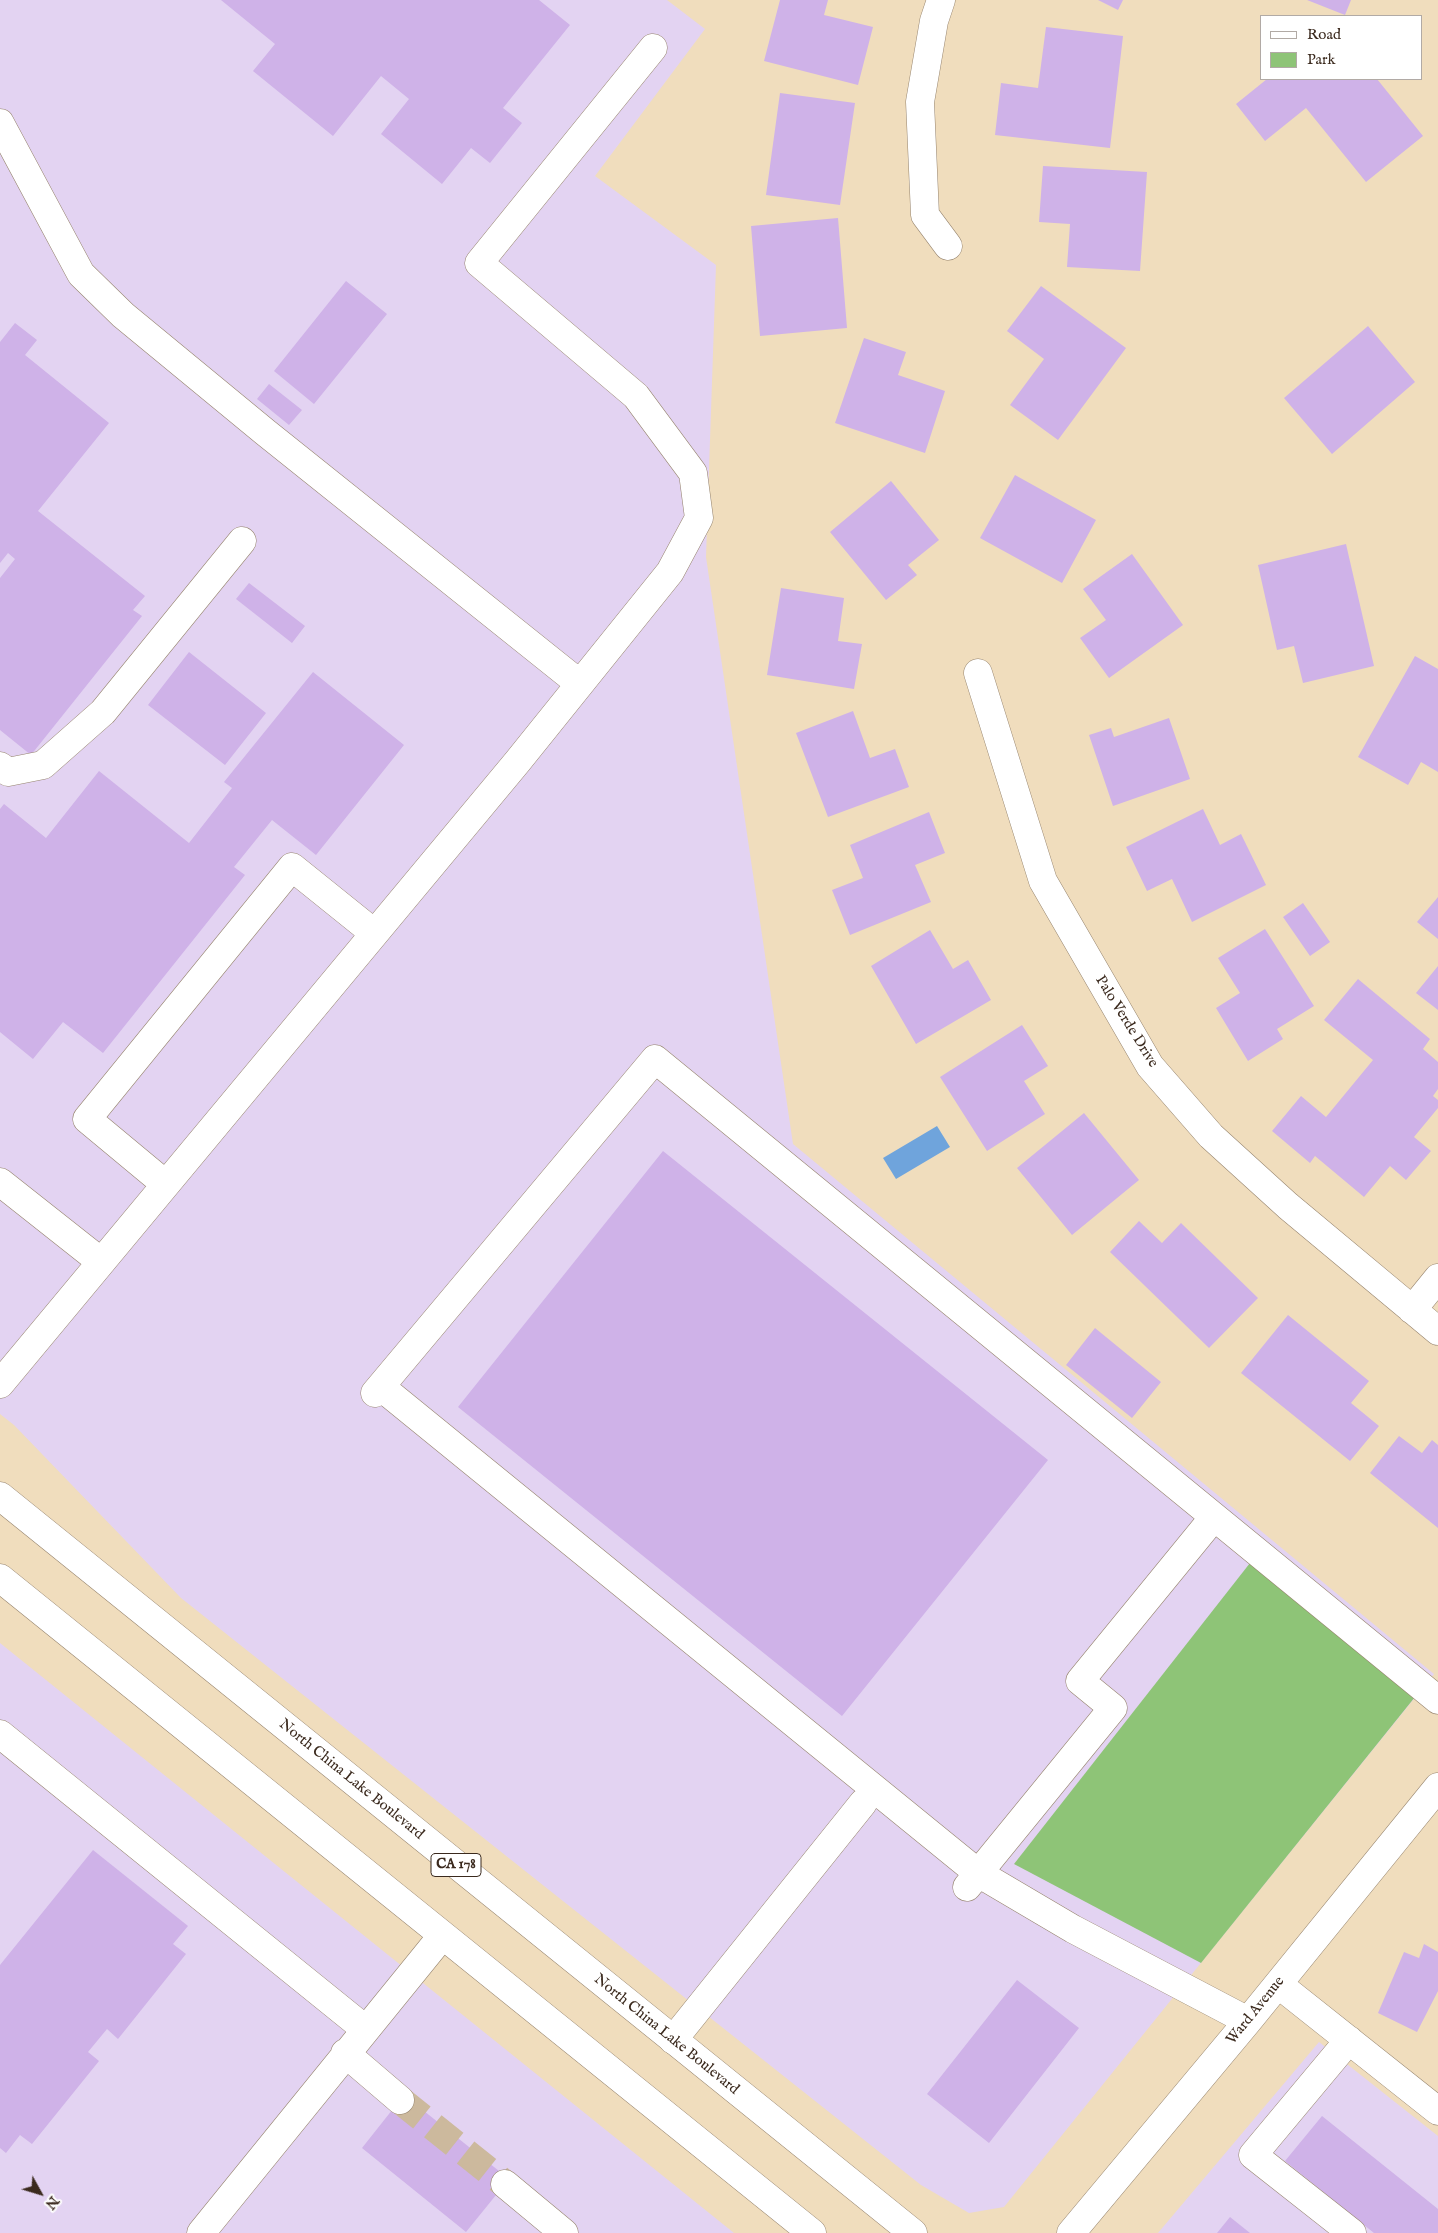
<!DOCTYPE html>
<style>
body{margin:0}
#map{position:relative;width:1438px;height:2233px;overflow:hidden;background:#f0ddbd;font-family:"IM FELL English",serif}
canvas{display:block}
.legend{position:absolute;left:1260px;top:15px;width:162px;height:65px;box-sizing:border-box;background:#fff;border:1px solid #b1aaa5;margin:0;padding:6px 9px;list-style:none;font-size:15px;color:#3b2a1e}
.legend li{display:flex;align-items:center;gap:10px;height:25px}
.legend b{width:25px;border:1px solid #b1aaa5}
.north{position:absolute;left:15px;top:2168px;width:50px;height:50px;-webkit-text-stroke:4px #fff;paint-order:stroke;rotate:129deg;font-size:14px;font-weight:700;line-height:20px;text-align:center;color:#3b2a1e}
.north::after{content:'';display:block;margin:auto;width:18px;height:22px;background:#3b2a1e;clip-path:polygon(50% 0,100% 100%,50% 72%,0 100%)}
</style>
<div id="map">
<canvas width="1438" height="2233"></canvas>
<ul class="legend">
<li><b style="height:6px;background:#fff"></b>Road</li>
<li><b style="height:14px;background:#8ec477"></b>Park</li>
</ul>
<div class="north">N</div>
</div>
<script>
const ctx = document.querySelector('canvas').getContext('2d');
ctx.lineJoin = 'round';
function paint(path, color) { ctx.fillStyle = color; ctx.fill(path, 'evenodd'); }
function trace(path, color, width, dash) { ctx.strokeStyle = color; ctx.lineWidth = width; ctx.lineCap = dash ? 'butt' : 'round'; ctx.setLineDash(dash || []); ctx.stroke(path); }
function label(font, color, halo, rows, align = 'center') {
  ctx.font = font + ' "IM FELL English",serif'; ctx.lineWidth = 4; ctx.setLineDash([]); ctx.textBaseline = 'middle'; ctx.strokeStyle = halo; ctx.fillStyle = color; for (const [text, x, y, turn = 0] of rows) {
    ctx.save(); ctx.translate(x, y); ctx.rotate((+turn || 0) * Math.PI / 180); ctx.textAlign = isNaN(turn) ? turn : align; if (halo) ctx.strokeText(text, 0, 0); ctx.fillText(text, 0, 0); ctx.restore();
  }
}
paint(new Path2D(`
 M0 0H667L705 29 595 176 716 265 706 557 793 1144 1434 1674 1004 2207 969 2213 921 2185 181 1598 14 1425 0 1414Z
 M0 1643 734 2233H0Z
 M1319 2042 1438 2136V2233H1158Z`), '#e3d3f2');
paint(new Path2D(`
 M1250 1563 1415 1697 1201 1963 1014 1864Z`), '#8ec477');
paint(new Path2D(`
 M937 1126 950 1147 896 1179 883 1158Z`), '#6fa4dc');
paint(new Path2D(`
 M221 0H539L570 25 503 108 522 123 490 163 471 148 442 184 381 134 409 99 381 76 333 136 253 71 275 44Z
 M780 0H828L824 15 873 27 858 85 764 61Z
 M1098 0H1123L1118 10Z
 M1307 0H1351L1345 15Z
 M1046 27 1123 36 1110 148 995 135 1001 83 1038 88Z
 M1267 79H1377L1423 136 1366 182 1306 108 1265 141 1236 104Z
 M780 93 855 103 840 205 766 195Z
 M1043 166 1147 172 1140 271 1067 267 1070 224 1039 222Z
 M838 218 847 328 760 336 751 226Z
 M346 281 387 314 314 404 274 371Z
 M1041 286 1126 348 1058 440 1010 405 1044 359 1007 331Z
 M15 323 37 340 25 355 109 423 38 511 145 596 133 610 142 616 31 755 0 730V578L15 559 8 553 0 563V342Z
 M1368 326 1415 382 1332 454 1284 398Z
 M864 338 906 352 898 375 945 391 925 453 835 423Z
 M269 384 302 410 289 425 257 399Z
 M1015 475 1096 520 1062 583 980 538Z
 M891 481 939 540 908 565 917 575 886 600 830 532Z
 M1346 544 1374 666 1303 683 1294 646 1277 650 1258 565Z
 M1132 554 1183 625 1109 678 1080 638 1106 620 1083 589Z
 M249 583 305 626 292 643 236 599Z
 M781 588 844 598 838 641 862 644 854 689 767 675Z
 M189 652 266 713 225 765 148 705Z
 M1415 656 1438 669V772L1421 762 1408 785 1358 757Z
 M313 672 404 745 316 855 272 820 234 867 245 875 103 1053 63 1022 33 1059 0 1032V809L4 804 46 838 99 771 189 843 232 788 224 782Z
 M853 711 870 758 895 749 909 787 828 817 796 733Z
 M1169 718 1190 779 1113 806 1089 735 1111 728 1114 737Z
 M1203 809 1220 845 1241 834 1266 885 1192 922 1172 879 1147 891 1126 847Z
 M929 812 945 853 915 865 931 902 850 935 832 890 863 878 850 845Z
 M1438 897V939L1417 922Z
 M1303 903 1330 942 1310 956 1283 917Z
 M1265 929 1314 1006 1277 1029 1283 1039 1248 1061 1216 1008 1240 993 1218 958Z
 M930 930 953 969 968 960 991 1000 916 1044 871 966Z
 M1438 966V1010L1416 993Z
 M1358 979 1430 1039 1423 1049 1438 1062V1089L1433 1096 1438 1100V1108L1414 1137 1431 1151 1406 1180 1390 1166 1364 1197 1315 1156 1310 1163 1272 1131 1301 1096 1326 1117 1373 1060 1324 1020Z
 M1022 1025 1048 1066 1024 1081 1045 1114 987 1151 940 1077Z
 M1084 1113 1139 1180 1072 1235 1017 1168Z
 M663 1151 1048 1460 842 1716 458 1407Z
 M1139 1221 1162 1243 1181 1223 1258 1298 1209 1348 1110 1252Z
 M1288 1315 1369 1381 1351 1403 1379 1426 1350 1461 1241 1373Z
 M1095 1328 1161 1382 1132 1418 1066 1365Z
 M1399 1436 1422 1453 1432 1440 1438 1445V1528L1370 1473Z
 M93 1850 188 1926 173 1944 186 1954 118 2039 107 2029 88 2052 99 2061 32 2144 20 2135 6 2153 0 2148V1965Z
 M1424 1944 1438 1952V1991L1417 2032 1378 2013 1404 1952 1419 1958Z
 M1017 1980 1079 2028 989 2143 927 2094Z
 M404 2095 509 2179 466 2232 362 2148Z
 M1322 2116 1438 2209V2233H1374L1285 2161Z
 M1230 2217 1250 2233H1217Z`), '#cfb2e8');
trace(new Path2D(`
 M400 2100 505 2184`), '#ccb99d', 28, [28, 14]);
const minor = new Path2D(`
 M941 0 934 21 920 102 925 215 948 246
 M0 123 81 274 123 315 265 432 580 684
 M978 673 1043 881 1150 1066 1211 1136 1288 1206 1438 1331
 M0 766 8 772 43 765 103 712 242 541
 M0 1182 100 1261
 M164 1183 87 1119 292 867 374 933
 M1412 1310 1438 1278
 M0 1384 518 761 670 572 699 518 693 473 636 396 479 263 653 48
 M381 1387 978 1873 1073 1929 1248 2021
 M375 1393 655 1059 1438 1700
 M0 1734 365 2029
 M967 1887 1113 1708 1080 1681 1214 1517
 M1278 1984 1438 2111
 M673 2040 863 1803
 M1349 2040 1253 2155 1352 2233
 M345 2053 400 2100
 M505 2184 564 2233
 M201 2233 442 1936
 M1071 2233 1248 2021 1438 1787`);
const major = new Path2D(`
 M0 1496 913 2233
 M0 1578 812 2233`);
trace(minor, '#96846e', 29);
trace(major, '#96846e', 29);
trace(minor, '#fff', 28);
trace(major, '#fff', 28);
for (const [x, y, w] of [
 [456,1865,50]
]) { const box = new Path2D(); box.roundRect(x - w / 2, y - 11.5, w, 23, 4); ctx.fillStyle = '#fff'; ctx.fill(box); trace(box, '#3b2a1e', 1); }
label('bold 14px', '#3b2a1e', null, [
 ["CA 178",456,1865]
]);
label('15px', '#3b2a1e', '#fff', [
 ["Palo Verde Drive",1126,1022,58],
 ["North China Lake Boulevard",351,1780,39],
 ["Ward Avenue",1256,2011,-51],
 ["North China Lake Boulevard",666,2035,39]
]);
</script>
